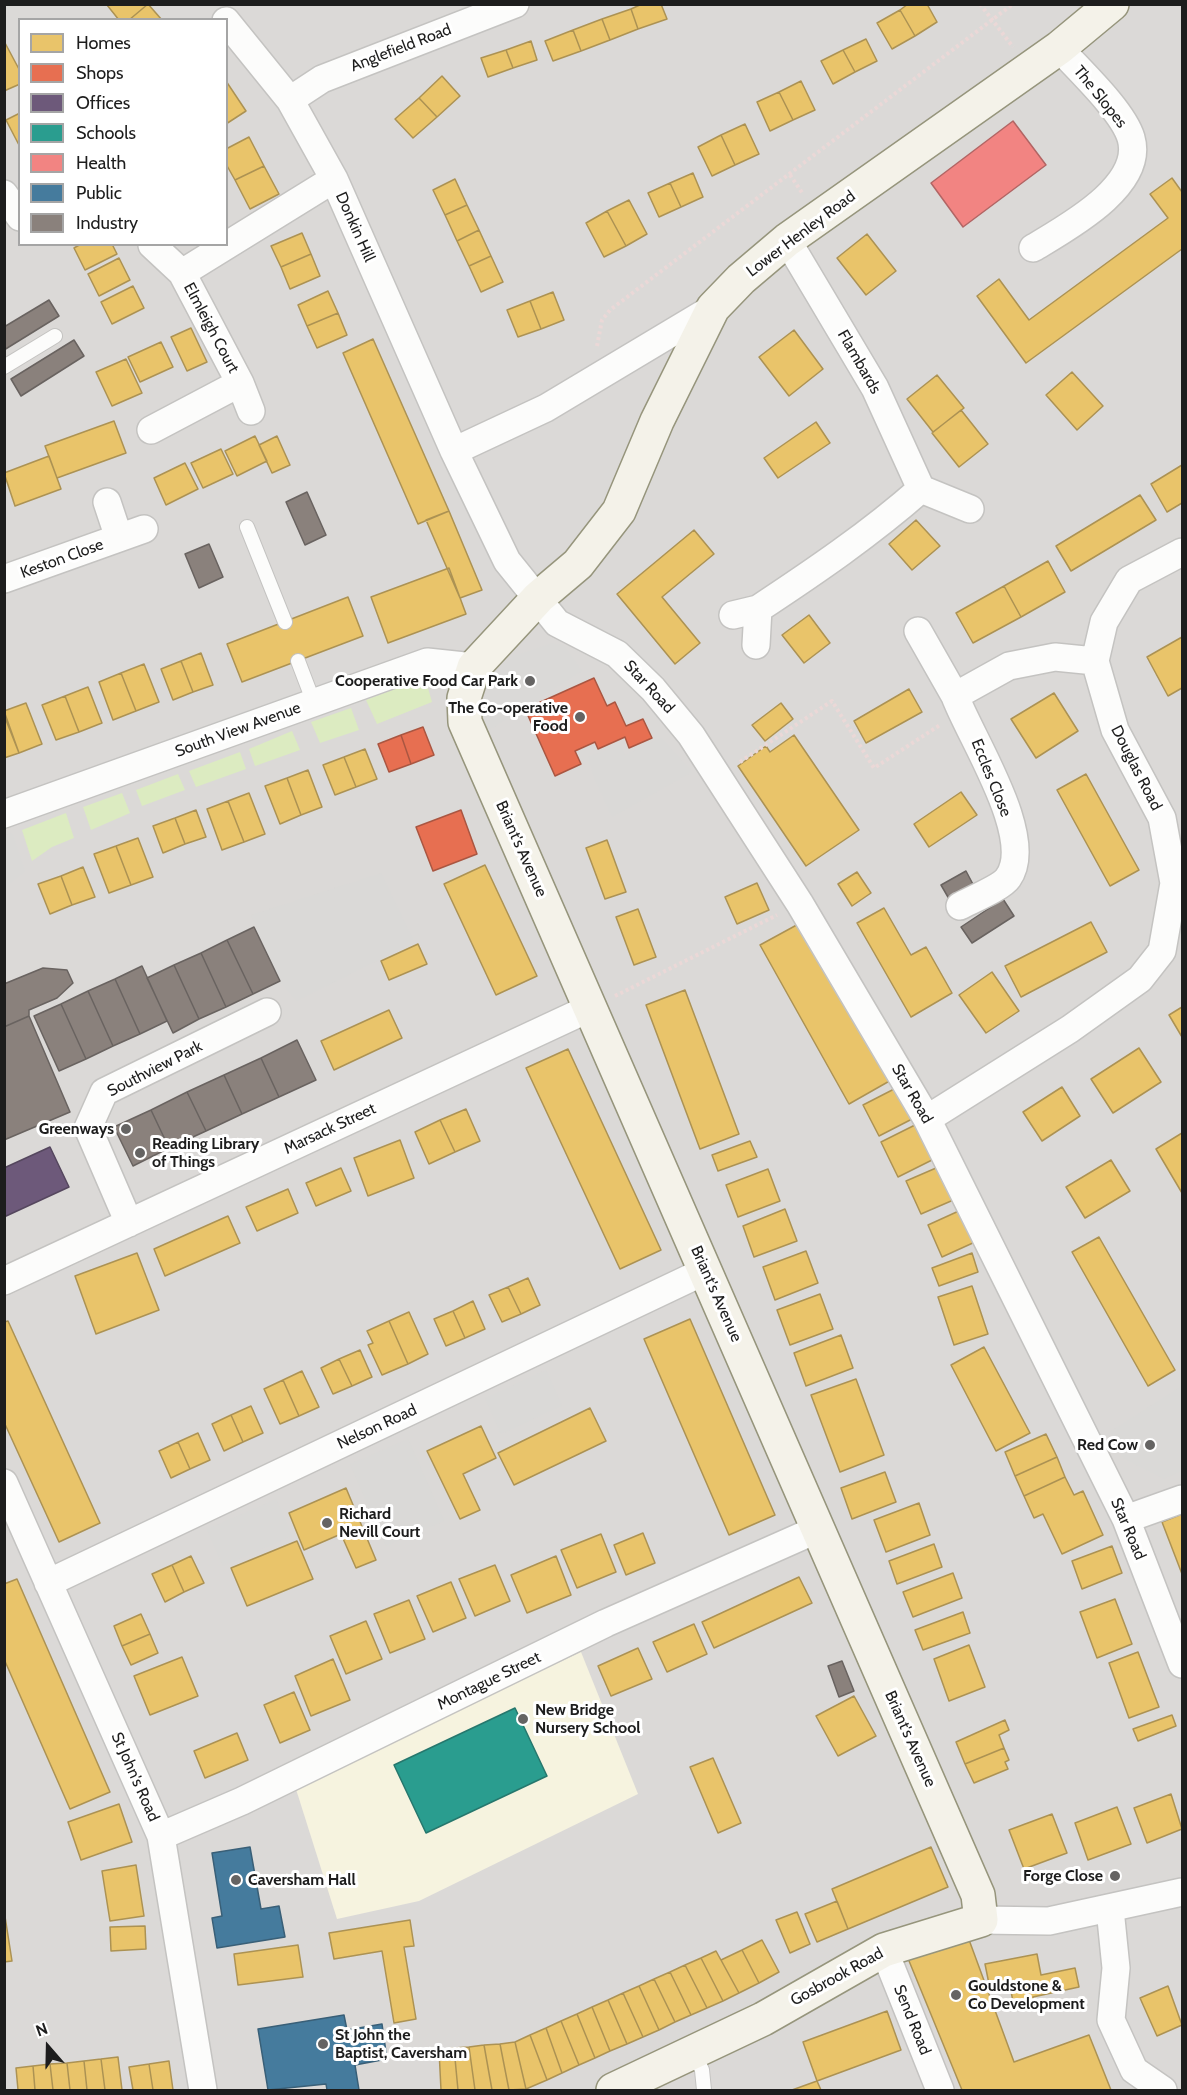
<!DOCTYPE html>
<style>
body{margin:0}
#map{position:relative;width:1187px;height:2095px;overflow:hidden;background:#ece9e5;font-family:Cabin,sans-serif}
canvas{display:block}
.frame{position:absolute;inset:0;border:6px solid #1d1d1d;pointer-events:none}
.legend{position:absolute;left:18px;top:18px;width:210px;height:228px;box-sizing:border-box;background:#fff;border:2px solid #a5a5a5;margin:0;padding:8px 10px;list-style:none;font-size:18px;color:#1d1d1d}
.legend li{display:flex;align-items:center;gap:12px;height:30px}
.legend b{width:30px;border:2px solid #a5a5a5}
.north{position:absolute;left:18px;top:2017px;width:60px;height:60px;-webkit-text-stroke:4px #fff;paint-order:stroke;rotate:340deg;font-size:16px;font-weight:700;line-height:24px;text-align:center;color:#1d1d1d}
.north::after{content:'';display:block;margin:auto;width:21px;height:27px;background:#1d1d1d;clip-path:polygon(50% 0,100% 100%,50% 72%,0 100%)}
</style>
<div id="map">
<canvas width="1187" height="2095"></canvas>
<div class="frame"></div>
<ul class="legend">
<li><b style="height:16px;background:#e9c46a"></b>Homes</li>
<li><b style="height:16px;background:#e76f51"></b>Shops</li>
<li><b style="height:16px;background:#6d597a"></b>Offices</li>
<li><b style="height:16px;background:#2a9d8f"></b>Schools</li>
<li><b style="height:16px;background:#f28482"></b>Health</li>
<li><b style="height:16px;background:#457b9d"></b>Public</li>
<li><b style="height:16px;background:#8a817c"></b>Industry</li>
</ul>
<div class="north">N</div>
</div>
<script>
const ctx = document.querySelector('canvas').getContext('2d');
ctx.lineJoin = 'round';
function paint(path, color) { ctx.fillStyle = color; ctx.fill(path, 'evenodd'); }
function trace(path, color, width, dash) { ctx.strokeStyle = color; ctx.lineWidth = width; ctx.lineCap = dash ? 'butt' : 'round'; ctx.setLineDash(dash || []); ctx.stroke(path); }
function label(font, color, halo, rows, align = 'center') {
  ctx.font = font + ' Cabin,sans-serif'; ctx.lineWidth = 6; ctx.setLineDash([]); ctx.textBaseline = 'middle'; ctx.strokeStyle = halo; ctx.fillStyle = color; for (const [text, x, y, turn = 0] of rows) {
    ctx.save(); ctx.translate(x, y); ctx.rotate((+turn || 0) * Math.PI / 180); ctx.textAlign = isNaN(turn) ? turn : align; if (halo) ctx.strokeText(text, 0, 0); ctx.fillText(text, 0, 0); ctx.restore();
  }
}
paint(new Path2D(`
 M5 5H1182V2090H5ZM20 20H226V244H20Z`), '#dbd9d7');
paint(new Path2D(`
 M581 1652 638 1794 419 1901 337 1919 295 1786Z`), '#f6f3df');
paint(new Path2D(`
 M405 685 428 688 432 702 377 724 366 700Z
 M351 708 359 730 320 743 311 722Z
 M292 731 300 750 255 766 249 749Z
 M240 752 246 769 196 787 189 771Z
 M178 774 185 790 142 806 136 790Z
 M122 793 130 813 91 830 83 807Z
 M66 813 74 838 52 847 32 861 22 830Z`), '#dcebc1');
paint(new Path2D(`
 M552 643 563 645 582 671 489 730 480 711 487 690 500 669 516 655Z
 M661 738 692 772 612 817 594 777 588 757 620 745 625 755Z
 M12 832 25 871 5 887V835Z
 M381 873 414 942 297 1001 280 981 251 915Z
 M546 1370 562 1406 501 1434 485 1398Z
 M1182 1386V1471L1164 1479 1123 1458 1110 1432Z
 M408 1439 444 1521 386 1546 350 1464Z
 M276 1499 292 1536 223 1566 207 1529Z`), '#dad9d7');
const homes = new Path2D(`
 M148 4 162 20H129Z
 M148 4 129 20H119L107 5Z
 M642 4H661L667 19 638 29 631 9Z
 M908 4H927L937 22 915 36 900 10Z
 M631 9 638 29 610 40 602 19Z
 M900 10 915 36 892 49 877 23Z
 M602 19 610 40 581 51 573 30Z
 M573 30 581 51 553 61 545 41Z
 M866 39 877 61 855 72 843 50Z
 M4 41 20 71V84L4 91Z
 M531 41 537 60 513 68 506 50Z
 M506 50 513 68 488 77 481 58Z
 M843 50 855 72 833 84 821 61Z
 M442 76 460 96 437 117 419 98Z
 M226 81 246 111 226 124Z
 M801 81 815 110 793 120 779 92Z
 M779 92 793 120 770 131 757 102Z
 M419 98 437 117 413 138 395 119Z
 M20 113V147L6 120Z
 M745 124 759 154 735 165 721 135Z
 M721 135 735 165 712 176 698 147Z
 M249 137 264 166 235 180 226 164V149Z
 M264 166 279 194 250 209 235 180Z
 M693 173 703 197 681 207 670 183Z
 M1172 178 1182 192V249L1026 363 977 296 999 279 1029 320 1168 218 1150 194Z
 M455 179 467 205 445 215 433 190Z
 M670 183 681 207 659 217 648 193Z
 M629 200 647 234 626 246 607 211Z
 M467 205 479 230 457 241 445 215Z
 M607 211 626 246 604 257 586 223Z
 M479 230 491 256 469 266 457 241Z
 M302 233 311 254 281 267 271 246Z
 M867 234 896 271 866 295 837 258Z
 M81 244H112L117 254 85 270 74 248Z
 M311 254 320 276 290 289 281 267Z
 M491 256 503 282 481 292 469 266Z
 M119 258 130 280 99 296 88 274Z
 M133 286 144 308 112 324 101 302Z
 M328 291 338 313 307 326 298 305Z
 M553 292 564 320 541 329 530 301Z
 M530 301 541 329 518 337 507 310Z
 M338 313 347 335 317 348 307 326Z
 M191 328 207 362 187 371 171 337Z
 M794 330 823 369 789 396 759 357Z
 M373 339 449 511 418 524 343 353Z
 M161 342 173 367 140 382 128 357Z
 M126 359 142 393 112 406 96 372Z
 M1072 372 1103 406 1077 430 1046 395Z
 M937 375 964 408 933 432 907 399Z
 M961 410 988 444 959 467 932 433Z
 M114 421 126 453 57 478 45 446Z
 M816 422 830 443 778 478 764 458Z
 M255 436 267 461 237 476 225 451Z
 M277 436 290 465 272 473 259 445Z
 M221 449 233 474 203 488 191 463Z
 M49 456 61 489 15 506 4 473Z
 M185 463 198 489 166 505 154 478Z
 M1182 465V503L1167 512 1151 484Z
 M1140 495 1156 520 1071 571 1056 546Z
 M449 511 482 590 460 598 426 520Z
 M916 520 940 546 912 570 889 544Z
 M694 530 714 554 662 597 700 643 675 664 617 594Z
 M1048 561 1065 592 1021 617 1004 586Z
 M449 568 466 614 388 643 371 597Z
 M1004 586 1021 617 973 643 956 613Z
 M348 597 363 636 242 682 227 644Z
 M809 615 830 643 804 663 782 635Z
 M1182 637V688L1168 696 1147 657Z
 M201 653 213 685 193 692 181 661Z
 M181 661 193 692 173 700 161 669Z
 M144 664 159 702 136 711 121 673Z
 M121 673 136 711 113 720 99 682Z
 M88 687 102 723 79 732 65 696Z
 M909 689 922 712 866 743 854 721Z
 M1054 693 1078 731 1036 758 1011 719Z
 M65 696 79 732 56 740 42 705Z
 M26 703 42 744 19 753 4 711Z
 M781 703 793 719 765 741 752 725Z
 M4 715 19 753 4 758Z
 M794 735 859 830 806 866 738 766 766 746 770 752Z
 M365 749 377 779 356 787 344 757Z
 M344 757 356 787 335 795 323 765Z
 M308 770 322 807 301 815 287 778Z
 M1086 774 1139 870 1110 886 1057 790Z
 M287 778 301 815 280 824 265 786Z
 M961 792 977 815 929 847 914 824Z
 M249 793 265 834 244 842 228 801Z
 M228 801 244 842 222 850 207 809Z
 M196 810 206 837 185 844 175 818Z
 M175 818 185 844 163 853 153 826Z
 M138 838 153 877 131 885 116 846Z
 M607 840 626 892 605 899 586 848Z
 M116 846 131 885 109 893 94 854Z
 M485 865 537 976 496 995 444 884Z
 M83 867 95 897 72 905 61 876Z
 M857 872 871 893 852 906 838 884Z
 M61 876 72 905 50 914 38 884Z
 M757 883 769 910 737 924 725 897Z
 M884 908 911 955 926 947 952 993 911 1017 857 923Z
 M638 909 656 957 634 965 616 917Z
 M804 921 893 1079 849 1104 760 945Z
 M1091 922 1107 952 1021 997 1005 966Z
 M418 944 427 964 389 980 381 961Z
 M992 972 1019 1011 986 1033 959 995Z
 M685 990 739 1134 700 1149 646 1005Z
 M1182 1007V1037L1169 1015Z
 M389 1010 402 1038 334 1070 321 1041Z
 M1139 1048 1161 1082 1113 1113 1091 1079Z
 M568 1049 661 1250 620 1269 526 1068Z
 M900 1086 916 1117 879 1136 863 1105Z
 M1062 1087 1080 1116 1042 1141 1023 1112Z
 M466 1109 480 1141 455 1152 440 1120Z
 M440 1120 455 1152 429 1164 415 1132Z
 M921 1122 938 1157 898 1177 881 1142Z
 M1182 1133V1193L1156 1149Z
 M400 1140 414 1178 368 1196 354 1158Z
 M750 1141 757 1157 718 1171 712 1155Z
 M1111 1160 1130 1191 1085 1218 1066 1187Z
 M943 1165 958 1198 921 1214 906 1181Z
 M341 1168 351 1191 316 1206 306 1183Z
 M768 1169 780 1201 738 1217 726 1185Z
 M288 1189 298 1213 257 1231 246 1207Z
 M785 1209 797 1241 754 1257 743 1226Z
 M961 1210 975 1242 942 1257 928 1225Z
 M228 1216 240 1243 165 1276 154 1249Z
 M1099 1237 1175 1370 1148 1386 1072 1252Z
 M806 1251 818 1283 775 1300 763 1267Z
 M137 1253 159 1310 96 1334 75 1276Z
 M972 1253 978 1272 939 1286 932 1268Z
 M528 1278 540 1305 521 1314 508 1287Z
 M972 1286 988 1334 954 1345 938 1297Z
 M508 1287 521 1314 502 1322 489 1295Z
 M820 1294 833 1329 790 1345 777 1310Z
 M473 1301 485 1329 465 1338 453 1311Z
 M453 1311 465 1338 446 1346 434 1319Z
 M409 1312 428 1354 408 1364 389 1321Z
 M690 1319 775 1515 729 1535 644 1339Z
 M8 1321 100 1523 59 1542 4 1422V1322Z
 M389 1321 408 1364 382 1375 368 1345 373 1343 367 1331Z
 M841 1335 853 1368 806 1386 794 1353Z
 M984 1347 1030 1433 996 1451 951 1365Z
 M360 1350 372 1377 352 1386 339 1359Z
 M339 1359 352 1386 333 1394 321 1368Z
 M302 1371 319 1407 299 1416 283 1380Z
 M856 1379 884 1455 840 1472 811 1395Z
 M283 1380 299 1416 280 1424 264 1389Z
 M251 1406 263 1433 243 1442 231 1415Z
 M590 1408 606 1441 514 1485 498 1453Z
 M231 1415 243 1442 224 1451 212 1424Z
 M481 1426 496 1458 463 1474 480 1510 460 1519 427 1451Z
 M198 1433 210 1460 190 1469 178 1442Z
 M1046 1434 1057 1457 1015 1476 1005 1452Z
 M178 1442 190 1469 171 1478 159 1451Z
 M1057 1457 1065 1477 1024 1496 1015 1476Z
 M885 1472 896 1502 852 1519 841 1488Z
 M1065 1477 1074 1495 1083 1491 1103 1535 1062 1554 1043 1514 1034 1518 1024 1496Z
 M346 1488 376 1560 356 1568 341 1534 304 1550 289 1513Z
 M919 1503 930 1535 886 1552 874 1520Z
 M1182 1514V1574L1162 1522Z
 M643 1533 655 1563 626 1575 614 1545Z
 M601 1534 616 1572 577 1588 561 1550Z
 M297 1541 313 1579 247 1606 231 1568Z
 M934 1544 942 1567 897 1584 889 1561Z
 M1112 1546 1122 1573 1082 1589 1072 1561Z
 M191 1556 204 1583 184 1592 172 1565Z
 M556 1556 571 1595 527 1613 511 1575Z
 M172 1565 184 1592 165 1602 152 1574Z
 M495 1565 510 1601 475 1616 459 1579Z
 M953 1573 962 1598 913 1617 903 1592Z
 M799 1577 812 1603 714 1648 702 1622Z
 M17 1579 110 1792 70 1809 4 1659V1584Z
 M451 1582 466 1618 433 1632 417 1596Z
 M1115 1599 1132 1644 1097 1658 1080 1612Z
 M409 1600 425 1639 390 1653 374 1614Z
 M963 1612 970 1633 923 1650 915 1630Z
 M141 1614 150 1634 122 1646 114 1626Z
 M366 1621 382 1659 346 1674 330 1636Z
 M694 1624 707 1654 667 1672 653 1642Z
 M150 1634 158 1653 131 1665 122 1646Z
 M969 1645 985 1687 949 1701 934 1659Z
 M638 1648 652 1679 611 1696 598 1666Z
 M1138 1652 1159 1707 1129 1718 1109 1663Z
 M182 1657 198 1696 150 1715 134 1676Z
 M333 1659 350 1700 311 1716 295 1676Z
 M294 1692 310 1730 280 1743 264 1705Z
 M854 1696 876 1736 838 1756 816 1716Z
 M1172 1715 1176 1726 1138 1741 1133 1729Z
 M1005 1720 1009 1730 999 1735 1004 1748 965 1764 956 1742Z
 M237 1733 248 1760 205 1778 194 1751Z
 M1004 1748 1009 1760 1005 1762 1008 1769 974 1783 965 1764Z
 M713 1758 741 1823 718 1833 690 1767Z
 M1171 1794 1182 1829 1147 1843 1134 1808Z
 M119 1804 132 1842 81 1860 68 1822Z
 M1117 1807 1131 1844 1088 1860 1075 1823Z
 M1052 1814 1067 1853 1024 1869 1009 1830Z
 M931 1847 948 1887 848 1929 832 1889Z
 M136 1865 144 1916 110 1921 102 1871Z
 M837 1901 848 1929 817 1942 805 1914Z
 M4 1910 12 1961 4 1962Z
 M797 1912 810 1944 790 1953 776 1920Z
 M410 1920 414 1946 404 1947 416 2019 394 2023 382 1951 334 1959 329 1933Z
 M145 1926 146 1949 111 1951 110 1927Z
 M968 1937 1014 2062 1089 2035 1111 2090H962L907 1956Z
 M762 1940 779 1972 759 1983 742 1950Z
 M298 1945 303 1977 238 1985 234 1954Z
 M742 1950 759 1983 739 1993 721 1960Z
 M716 1951 739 1993 723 2001 701 1958Z
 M1037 1954 1041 1975 1075 1968 1079 1987 1033 1997 1034 2004 1014 2007 1010 1986 990 1989 985 1964Z
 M701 1958 723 2001 707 2008 685 1965Z
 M685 1965 707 2008 691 2015 670 1972Z
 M670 1972 691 2015 675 2022 654 1979Z
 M654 1979 675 2022 659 2030 639 1986Z
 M639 1986 659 2030 643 2037 623 1993Z
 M1168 1986 1182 2025 1157 2036 1140 1998Z
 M623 1993 643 2037 627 2044 608 2000Z
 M608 2000 627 2044 610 2051 592 2007Z
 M592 2007 610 2051 595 2058 577 2014Z
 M887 2011 901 2050 817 2081 803 2042Z
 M577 2014 595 2058 579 2065 561 2021Z
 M561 2021 579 2065 562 2073 546 2028Z
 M546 2028 562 2073 547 2080 530 2035Z
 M530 2035 547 2080 526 2089 515 2042Z
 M515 2042 526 2089 509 2090 500 2044Z
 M500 2044 509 2090H492L484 2045Z
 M484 2045 492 2090H475L469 2047Z
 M469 2047 475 2090H458L454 2048Z
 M454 2048 458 2090H441L439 2050Z
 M118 2057 122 2090H105L101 2059Z
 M101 2059 105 2090H87L84 2061Z
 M84 2061 87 2090H70L67 2063Z
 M169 2061 173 2090H153L149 2064Z
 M67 2063 70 2090H53L50 2064Z
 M50 2064 53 2090H35L33 2066Z
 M149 2064 153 2090H133L129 2067Z
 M33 2066 35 2090H18L16 2068Z
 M817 2081 821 2090H792Z`);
paint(homes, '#e9c46a');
trace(homes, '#ac9253', 1.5);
const shops = new Path2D(`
 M594 678 607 706 615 702 626 726 643 719 652 738 629 748 625 737 598 749 595 742 575 751 581 764 555 776 525 709Z
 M423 727 434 755 411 764 401 735Z
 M401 735 411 764 389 772 378 744Z
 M461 810 477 854 433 871 416 827Z`);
paint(shops, '#e76f51');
trace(shops, '#aa5641', 1.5);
const offices = new Path2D(`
 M50 1147 69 1187 4 1217V1168Z`);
paint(offices, '#6d597a');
trace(offices, '#55475e', 1.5);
const schools = new Path2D(`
 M515 1708 547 1776 426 1833 394 1765Z`);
paint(schools, '#2a9d8f');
trace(schools, '#26776d', 1.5);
const health = new Path2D(`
 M1013 121 1046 165 963 227 931 183Z`);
paint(health, '#f28482');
trace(health, '#b26564', 1.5);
const public = new Path2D(`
 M250 1847 261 1909 279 1906 285 1937 217 1948 212 1918 222 1916 212 1853Z
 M344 2015 347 2030 382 2024 387 2059 355 2065 359 2090H327L326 2084 268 2090 258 2029Z`);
paint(public, '#457b9d');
trace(public, '#395f77', 1.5);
const industry = new Path2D(`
 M49 300 59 316 4 350V327Z
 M74 340 84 356 21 396 11 379Z
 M307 492 326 535 305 545 286 502Z
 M209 544 223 577 199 588 185 554Z
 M966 871 976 890 952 904 941 885Z
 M1003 899 1014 916 972 943 961 927Z
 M254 927 280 981 253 994 227 940Z
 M227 940 253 994 226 1007 201 953Z
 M201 953 226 1007 199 1019 174 965Z
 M174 965 199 1019 173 1033 147 978Z
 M142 966 167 1021 140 1034 115 979Z
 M43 968 67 970 73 983 57 998 29 1010V1016L4 1027V984Z
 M115 979 140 1034 113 1046 88 991Z
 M88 991 113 1046 86 1059 61 1004Z
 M61 1004 86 1059 59 1071 34 1016Z
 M29 1016 70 1112 4 1140V1027Z
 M297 1040 316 1080 279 1097 261 1058Z
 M261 1058 279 1097 242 1114 224 1075Z
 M224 1075 242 1114 206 1131 187 1092Z
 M187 1092 206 1131 169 1148 151 1110Z
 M151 1110 169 1148 133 1166 114 1127Z
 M842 1661 854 1691 839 1697 828 1666Z`);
paint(industry, '#8a817c');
trace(industry, '#696360', 1.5);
const lane = new Path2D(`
 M4 367 55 336
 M247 527 285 622
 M298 661 314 703
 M693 2051 702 2070 704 2090`);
const street = new Path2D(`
 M226 21 290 100 334 179 454 451 507 561 557 623 617 654 653 689 691 735 800 904 927 1119 1126 1519 1182 1664
 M290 100 322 79 515 4
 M4 194 20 217
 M152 245 182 273 334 179
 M1033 248C1066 228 1145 186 1131 138 1123 111 1079 70 1059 48
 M182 273 240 383 251 411
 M151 430 240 383
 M454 451 546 408 713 308
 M921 489 970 509
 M107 502 119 538
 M4 579 144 529
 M733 615 758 609
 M918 631 955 696
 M756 645 758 609C814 572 870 534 921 489L875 388 787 240
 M4 814 427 662 474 667
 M960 906C971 900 1002 887 1008 878 1037 838 970 737 955 696L1009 666 1055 657 1095 661
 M927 1119 1070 1029 1140 979 1162 951 1174 883 1162 818 1115 730 1095 661 1104 622 1129 580 1182 552
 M129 1223 88 1128 104 1092 267 1012
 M4 1281 590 1008
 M4 1483 161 1836 203 2090
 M1126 1519 1182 1499
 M48 1583 705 1271
 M161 1836 242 1801 606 1623 818 1529
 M1110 1909 1116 1968 1111 2020 1134 2070 1163 2090
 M981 1920 1049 1921 1182 1892
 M884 1950 940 2090`);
const secondary = new Path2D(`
 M613 2090 763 2019 884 1950 981 1920 978 1895 465 722 464 698 474 667 539 597 578 564 619 511 657 421 713 308 741 279 787 240 1059 48 1112 4`);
trace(lane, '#c4c3c1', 16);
trace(street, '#c4c3c1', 30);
trace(secondary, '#96957c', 36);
trace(new Path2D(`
 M980 4 1013 47
 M790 175 803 194
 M597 346 602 320 610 310 1013 4
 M740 762 832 701 874 768 940 725
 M615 996 777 915`), '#ebd8d7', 4, [3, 3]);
trace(lane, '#fcfcfb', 14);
trace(street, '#fcfcfb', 27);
trace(secondary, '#f4f2e9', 33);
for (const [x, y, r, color] of [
 [530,681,6,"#656463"],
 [580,717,6,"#656463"],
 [126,1129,6,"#656463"],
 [140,1153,6,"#656463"],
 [1150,1445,6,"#656463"],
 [327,1523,6,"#656463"],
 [523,1719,6,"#656463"],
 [1115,1876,6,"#656463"],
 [236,1880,6,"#656463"],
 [956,1995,6,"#656463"],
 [323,2044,6,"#656463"]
]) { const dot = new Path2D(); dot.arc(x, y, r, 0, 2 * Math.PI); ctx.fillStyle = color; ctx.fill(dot); trace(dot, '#fff', 2); }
label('16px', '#1d1d1d', '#fff', [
 ["Anglefield Road",401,48,-21],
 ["The Slopes",1100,97,51],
 ["Donkin Hill",355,227,66],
 ["Lower Henley Road",801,234,-37],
 ["Elmleigh Court",211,328,62],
 ["Flambards",859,362,60],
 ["Keston Close",62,559,-20],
 ["Star Road",649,687,47],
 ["South View Avenue",238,730,-20],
 ["Douglas Road",1136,768,63],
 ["Eccles Close",991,778,68],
 ["Briant's Avenue",521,849,66],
 ["Southview Park",155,1069,-27],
 ["Star Road",912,1094,60],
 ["Marsack Street",330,1129,-25],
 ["Briant's Avenue",716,1294,66],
 ["Nelson Road",377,1427,-25],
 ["Star Road",1128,1529,67],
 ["Montague Street",489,1681,-26],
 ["Briant's Avenue",910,1739,66],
 ["St John's Road",135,1777,66],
 ["Gosbrook Road",837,1977,-29],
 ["Send Road",912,2020,68]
]);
label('bold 16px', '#1d1d1d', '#fff', [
 ["Cooperative Food Car Park",518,681,"right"],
 ["The Co-operative",568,708,"right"],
 ["Food",568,726,"right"],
 ["Greenways",114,1129,"right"],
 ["Reading Library",152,1144],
 ["of Things",152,1162],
 ["Red Cow",1138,1445,"right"],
 ["Richard",339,1514],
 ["Nevill Court",339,1532],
 ["New Bridge",535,1710],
 ["Nursery School",535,1728],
 ["Forge Close",1103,1876,"right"],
 ["Caversham Hall",248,1880],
 ["Gouldstone &",968,1986],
 ["Co Development",968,2004],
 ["St John the",335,2035],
 ["Baptist, Caversham",335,2053]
], 'left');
</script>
